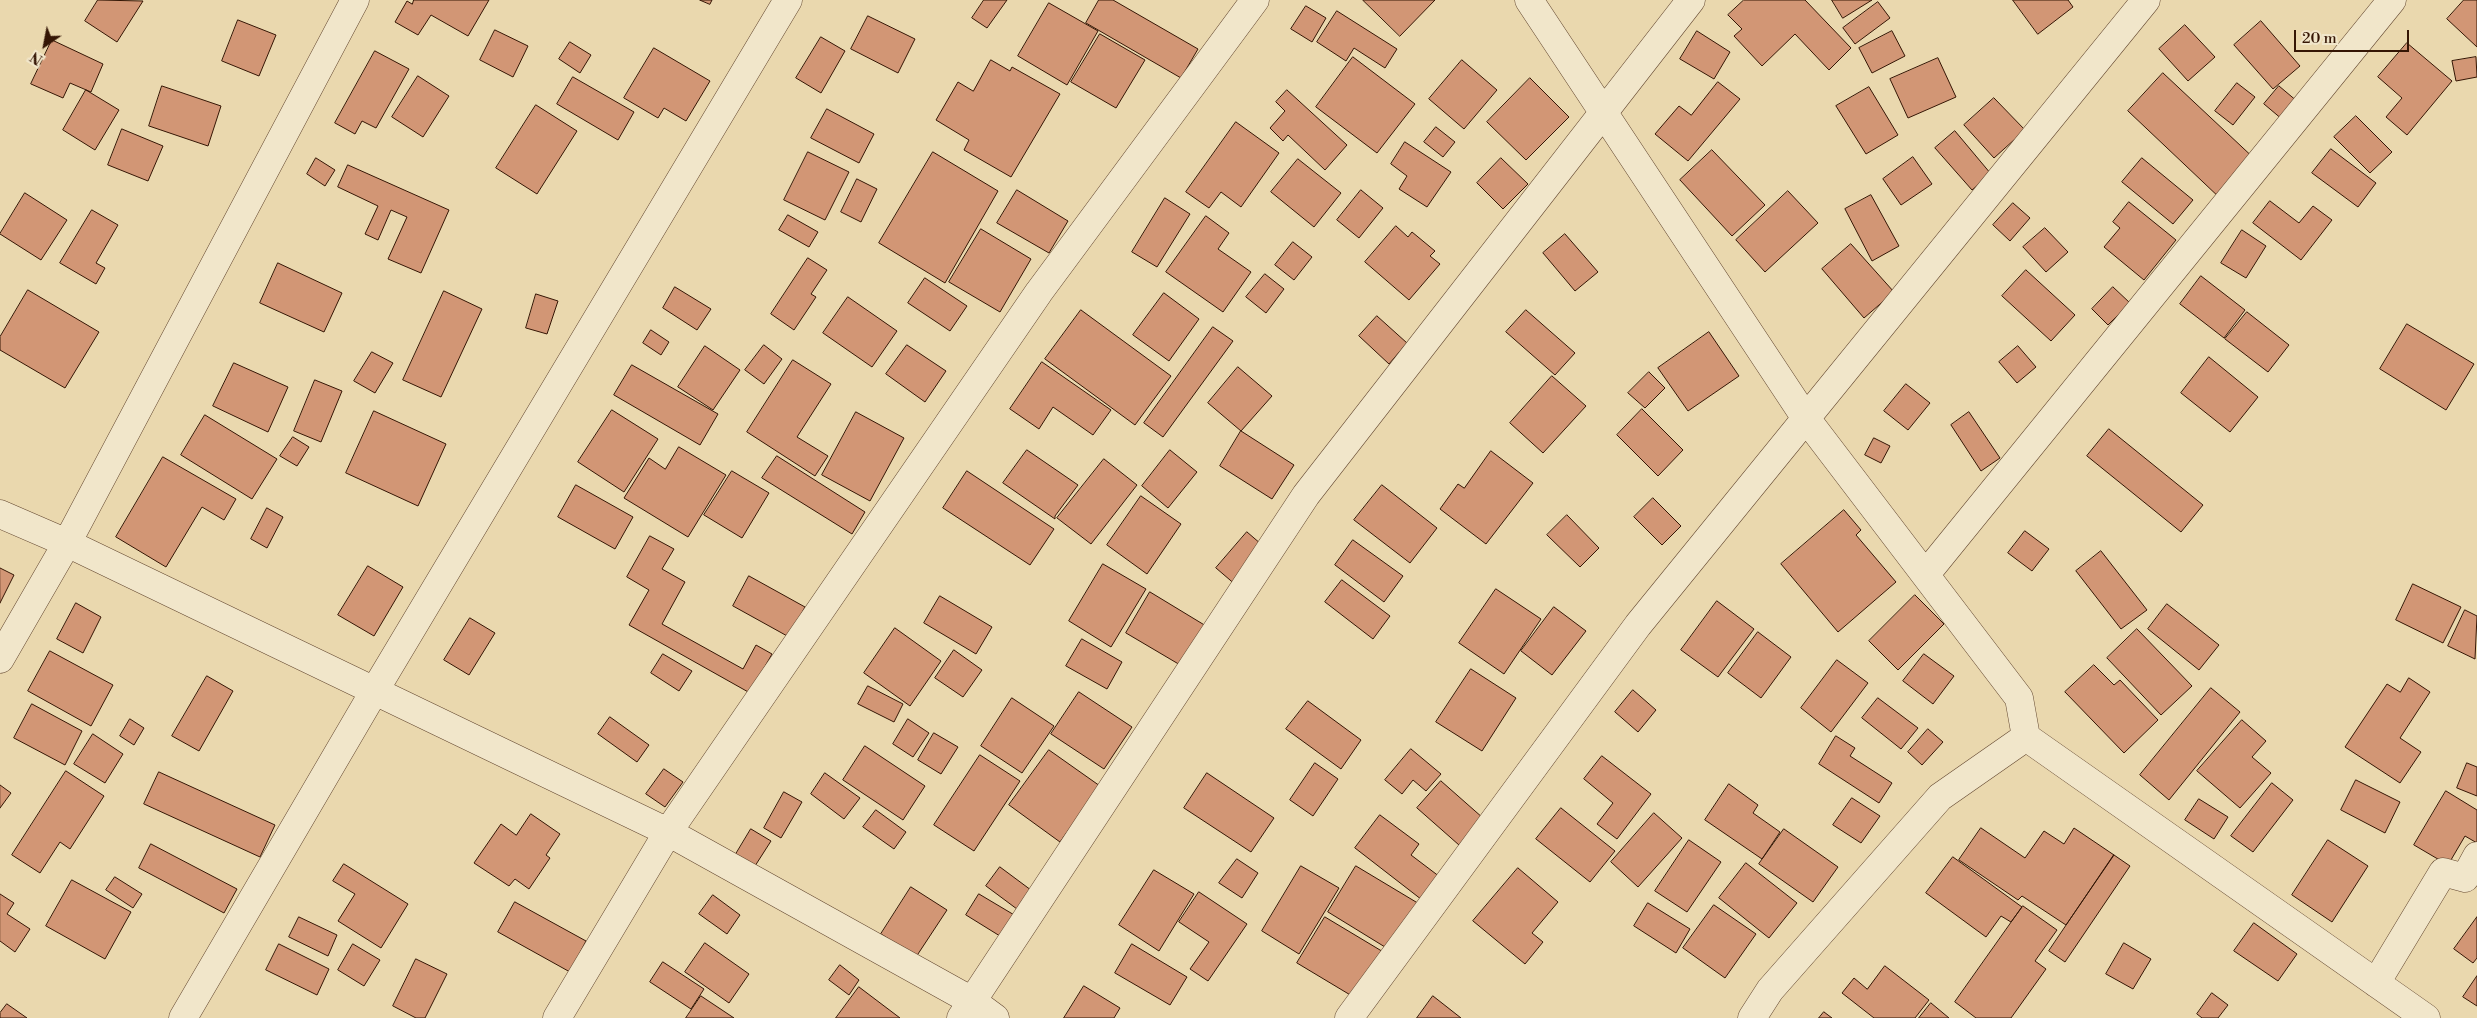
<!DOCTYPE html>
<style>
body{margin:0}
#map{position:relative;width:2477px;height:1018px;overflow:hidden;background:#ead8ae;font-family:"Libre Bodoni",serif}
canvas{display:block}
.north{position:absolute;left:20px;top:20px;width:50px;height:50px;-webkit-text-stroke:4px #f1e6ca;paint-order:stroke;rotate:213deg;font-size:14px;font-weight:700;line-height:20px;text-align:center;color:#351605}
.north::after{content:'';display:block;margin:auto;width:18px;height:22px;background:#351605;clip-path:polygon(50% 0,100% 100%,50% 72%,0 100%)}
.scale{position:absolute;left:2294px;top:30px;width:115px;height:22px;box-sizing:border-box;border:2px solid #351605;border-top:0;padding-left:6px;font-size:15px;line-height:18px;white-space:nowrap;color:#351605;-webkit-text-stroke:4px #f1e6ca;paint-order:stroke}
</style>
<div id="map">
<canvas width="2477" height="1018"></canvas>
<div class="north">N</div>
<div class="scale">20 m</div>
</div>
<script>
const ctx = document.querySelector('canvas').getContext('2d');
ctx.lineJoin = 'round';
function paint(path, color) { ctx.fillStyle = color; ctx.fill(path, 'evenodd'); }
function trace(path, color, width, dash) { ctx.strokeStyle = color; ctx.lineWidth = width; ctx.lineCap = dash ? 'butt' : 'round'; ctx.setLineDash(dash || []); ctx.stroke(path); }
const building = new Path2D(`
 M98 0 143 1 117 42 85 21Z
 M414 0H489L468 36 431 15 418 35 395 22 407 1 412 4Z
 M700 0H712L710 4Z
 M984 0H1007L987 28 972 18Z
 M1099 0H1113L1198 49 1181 78 1086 23Z
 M1363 0H1435L1400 36Z
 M1744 0H1805L1851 48 1829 70 1795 34 1762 66 1734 36 1742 29 1728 15Z
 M1832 0H1872L1843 18Z
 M2013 0H2068L2073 7 2038 34Z
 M2464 0H2477V47L2447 19Z
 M1878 2 1890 18 1855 44 1843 28Z
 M1049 3 1098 31 1067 85 1018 56Z
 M1306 6 1326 18 1312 42 1291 29Z
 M1337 11 1397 49 1385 68 1354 48 1346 61 1317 42Z
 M868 16 915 39 898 73 851 49Z
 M238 20 276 35 259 76 222 61Z
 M2261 21 2300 66 2273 89 2234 45Z
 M2185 25 2215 57 2188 81 2159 49Z
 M495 30 528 46 513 77 480 60Z
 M1697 31 1730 52 1714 79 1680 59Z
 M1892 31 1905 56 1872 73 1859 48Z
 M1100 34 1145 60 1116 108 1071 82Z
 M821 37 845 51 821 93 796 78Z
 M52 40 103 64 91 92 70 83 63 98 31 84Z
 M570 42 591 55 580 73 559 59Z
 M2407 43 2452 81 2407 135 2386 117 2402 98 2378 77Z
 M654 48 710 81 686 121 664 108 658 118 624 98Z
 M375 51 409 69 376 128 362 121 355 134 335 123Z
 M1353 57 1415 104 1377 153 1316 107Z
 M2476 57 2477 77 2456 81 2452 61Z
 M1938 58 1956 97 1908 118 1890 79Z
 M991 60 1010 71 1012 67 1060 94 1011 177 964 150 969 140 936 120 958 82 973 91Z
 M1462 60 1497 90 1464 129 1429 99Z
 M2163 73 2258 162 2222 200 2128 111Z
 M418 76 449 96 423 137 392 117Z
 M573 77 634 112 618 140 557 104Z
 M1530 78 1569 117 1526 160 1487 122Z
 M1718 82 1740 99 1688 161 1655 134 1679 106 1691 115Z
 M2237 83 2255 97 2233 125 2215 111Z
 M162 86 221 106 208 146 149 126Z
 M2279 86 2298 102 2283 120 2264 104Z
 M1869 87 1898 135 1866 154 1836 106Z
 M86 90 119 110 95 150 63 130Z
 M1287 90 1347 145 1325 170 1288 135 1283 141 1270 128 1285 111 1276 102Z
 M1994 98 2025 130 1994 158 1964 125Z
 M536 105 577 131 537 194 496 168Z
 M827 109 874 134 859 163 811 138Z
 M2356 116 2392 152 2370 173 2334 137Z
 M1236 122 1279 153 1241 207 1221 192 1209 208 1186 192Z
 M1436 127 1455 142 1443 157 1424 142Z
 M122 129 163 146 148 181 108 165Z
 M1955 131 1991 174 1972 190 1935 148Z
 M1405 142 1451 172 1427 207 1399 189 1407 176 1391 164Z
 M2331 149 2376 183 2358 207 2312 173Z
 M1712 150 1765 205 1732 236 1680 180Z
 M808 152 849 172 825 220 784 200Z
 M933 152 998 191 945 283 879 243Z
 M1913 157 1932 184 1901 205 1883 179Z
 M316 158 335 170 325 186 307 174Z
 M1501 158 1528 184 1503 209 1477 183Z
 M2142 158 2193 200 2173 224 2122 182Z
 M1298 159 1341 193 1314 227 1271 192Z
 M348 165 449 210 421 273 388 259 407 217 391 210 378 240 365 234 378 206 338 187Z
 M857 179 877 189 861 222 841 212Z
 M1017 190 1068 221 1049 253 997 223Z
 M1361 190 1383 208 1359 238 1337 220Z
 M1788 191 1818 223 1765 272 1736 240Z
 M25 193 67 220 41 260 0 234Z
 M1871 195 1899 246 1872 261 1845 209Z
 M1165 198 1190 214 1157 267 1132 252Z
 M2270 201 2299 223 2313 206 2332 220 2301 260 2253 223Z
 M2129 202 2176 240 2144 280 2104 247 2120 228 2113 222Z
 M2013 203 2030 218 2010 241 1993 225Z
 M92 210 118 225 96 263 105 268 96 284 60 263Z
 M788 215 818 232 809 247 779 230Z
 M1206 216 1229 233 1218 249 1251 272 1223 312 1166 272Z
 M1396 226 1408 237 1412 232 1435 251 1430 256 1440 264 1409 300 1365 262Z
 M2045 228 2068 252 2046 272 2023 247Z
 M981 229 1031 259 1000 312 949 282Z
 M2242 230 2266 246 2246 278 2221 263Z
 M1565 234 1598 272 1575 291 1543 253Z
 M1293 242 1312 257 1294 280 1275 265Z
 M1851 244 1894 292 1864 318 1822 269Z
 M808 258 827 270 811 294 816 297 794 330 771 314Z
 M278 263 342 293 324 332 260 303Z
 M2026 270 2075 315 2051 341 2002 296Z
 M1265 274 1284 289 1266 313 1246 297Z
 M2201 276 2245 310 2224 338 2180 304Z
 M925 278 967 306 950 331 908 303Z
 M675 287 711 309 697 330 663 308Z
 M2113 287 2130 303 2108 325 2092 309Z
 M28 290 99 332 65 388 0 350V337Z
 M444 291 482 309 441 397 403 380Z
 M1164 293 1199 319 1169 361 1133 335Z
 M536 294 558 301 547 334 526 328Z
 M848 297 897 331 872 367 823 333Z
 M1081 310 1171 376 1135 425 1045 359Z
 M1526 310 1575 353 1555 375 1506 332Z
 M2247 312 2289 345 2268 372 2225 339Z
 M1377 316 1407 343 1389 364 1359 336Z
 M2407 324 2474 364 2446 410 2380 369Z
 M1213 327 1233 341 1163 437 1144 423Z
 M651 330 669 342 661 355 643 343Z
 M1709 332 1739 376 1688 411 1658 368Z
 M764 345 782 359 764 384 745 370Z
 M907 345 946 371 925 402 886 374Z
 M705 346 740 370 713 410 678 387Z
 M2018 346 2036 367 2017 383 1999 362Z
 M372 352 393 363 375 393 354 381Z
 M2209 357 2258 397 2230 432 2181 393Z
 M793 360 831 384 797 437 828 456 815 476 747 432Z
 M1042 362 1111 410 1093 435 1053 407 1039 429 1010 409Z
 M234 363 288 387 268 432 213 406Z
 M632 365 718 414 700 445 614 395Z
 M1238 367 1272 396 1241 431 1208 403Z
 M1649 372 1665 388 1645 408 1628 393Z
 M1552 376 1586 406 1543 453 1510 423Z
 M315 380 342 391 321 442 294 431Z
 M1906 384 1930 403 1908 430 1884 411Z
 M1642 409 1683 450 1658 476 1617 435Z
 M612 410 658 439 624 492 578 462Z
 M374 411 446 444 418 506 346 473Z
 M856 412 904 438 870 501 822 475Z
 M1969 412 2000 458 1981 471 1951 425Z
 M205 415 277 459 252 499 181 455Z
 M2109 429 2203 505 2181 532 2087 456Z
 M1241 431 1294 465 1272 499 1220 466Z
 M293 437 309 447 297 466 280 456Z
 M1874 438 1890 446 1881 463 1865 455Z
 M679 447 726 475 688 537 624 498 649 458 665 469Z
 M1027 450 1078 485 1055 516V519L1003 483Z
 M1170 450 1197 472 1168 508 1142 486Z
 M1491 451 1533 483 1486 544 1440 509 1458 484 1464 488Z
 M777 456 865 512 852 534 762 478Z
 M163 457 236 499 224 520 202 507 166 567 116 537Z
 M1104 459 1137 485 1091 544 1057 518Z
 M732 471 769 493 742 538 704 515Z
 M967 471 1054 529 1030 565 943 508Z
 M576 485 633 517 615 549 558 517Z
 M1382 485 1437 528 1410 563 1354 520Z
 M1141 496 1181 524 1147 574 1107 545Z
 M1653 498 1681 526 1662 545 1634 517Z
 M267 508 283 517 267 548 251 539Z
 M1844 510 1861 530 1856 535 1896 582 1838 632 1781 564Z
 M1567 515 1599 548 1580 567 1547 535Z
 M2025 531 2049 549 2032 571 2008 553Z
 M1247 532 1268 550 1237 586 1216 568Z
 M650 536 674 549 662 569 685 582 662 624 743 669 756 645 772 654 750 693 629 625 649 590 627 577Z
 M1353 540 1403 576 1384 602 1335 565Z
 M2101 551 2147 610 2121 629 2076 571Z
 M1103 564 1146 589 1111 647 1069 621Z
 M368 566 403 587 374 636 338 615Z
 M0 568 14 575 0 603Z
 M749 576 805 607 789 637 733 606Z
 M1342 580 1390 616 1373 639 1325 602Z
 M2413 584 2461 607 2443 643 2396 620Z
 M1496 589 1541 619 1504 674 1459 643Z
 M1150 592 1211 629 1187 669 1126 633Z
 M1915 595 1944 624 1898 670 1869 641Z
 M940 596 992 627 976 654 924 623Z
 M1717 601 1754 629 1718 677 1681 650Z
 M76 603 101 617 83 653 57 639Z
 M2167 604 2219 645 2199 670 2148 629Z
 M1554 607 1586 631 1552 675 1521 651Z
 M2465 610 2477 616 2475 659 2448 646Z
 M470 618 495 633 469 675 444 660Z
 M895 628 941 661 910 706 864 673Z
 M2137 629 2192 686 2161 715 2107 658Z
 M1758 632 1791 657 1761 698 1728 673Z
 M1082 639 1122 662 1107 689 1066 666Z
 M954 650 982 670 963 697 935 678Z
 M50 651 113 685 91 726 28 691Z
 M663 654 692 671 679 691 651 673Z
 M1924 654 1954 676 1933 704 1903 681Z
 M1837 660 1868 683 1831 732 1801 708Z
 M2094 665 2114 685 2120 680 2158 720 2124 753 2065 692Z
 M1471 669 1516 698 1482 751 1436 722Z
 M207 676 233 691 199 751 172 736Z
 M2409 678 2430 692 2400 738 2421 752 2400 783 2345 747 2387 684 2400 692Z
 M868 686 903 704 894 722 858 704Z
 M2211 688 2240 712 2169 800 2140 775Z
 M1633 690 1656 710 1638 732 1615 712Z
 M1079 692 1132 727 1104 769 1051 734Z
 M1012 698 1054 726 1022 773 981 746Z
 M1878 698 1918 728 1901 749 1862 718Z
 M1308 701 1361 740 1341 769 1286 729Z
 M32 704 82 731 65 765 14 738Z
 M610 717 649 745 637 762 598 734Z
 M130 719 144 728 134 745 120 736Z
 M908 719 929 733 913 757 893 744Z
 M2242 720 2266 741 2252 757 2271 773 2240 808 2197 771Z
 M1928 729 1943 742 1922 765 1908 752Z
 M934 733 958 747 941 774 918 760Z
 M93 734 123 754 105 783 74 764Z
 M1836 736 1855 748 1850 756 1892 783 1879 803 1819 764Z
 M865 746 925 786 903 820 843 780Z
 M1411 749 1441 774 1426 791 1413 780 1402 794 1385 780Z
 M1049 750 1100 786 1060 842 1009 805Z
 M980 755 1020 781 974 851 934 825Z
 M1602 756 1651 794 1617 839 1597 824 1613 803 1584 779Z
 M1315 763 1338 779 1313 816 1290 800Z
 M2467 763 2477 767V796L2457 788Z
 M664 769 683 782 665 807 646 794Z
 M66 771 104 796 70 849 60 842 40 873 12 855Z
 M159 772 275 825 260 857 144 804Z
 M825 773 860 798 844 819 811 794Z
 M1207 773 1274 818 1251 852 1184 808Z
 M2356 780 2400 802 2385 833 2341 810Z
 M1441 781 1483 818 1459 845 1417 808Z
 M2272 783 2293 800 2253 852 2231 836Z
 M1729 784 1758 805 1753 813 1780 832 1762 859 1705 820Z
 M0 785 11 793 0 808Z
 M2446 791 2477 810V843L2465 836 2448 865 2414 845Z
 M784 792 802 802 781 838 764 828Z
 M1852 798 1880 816 1861 843 1833 825Z
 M2199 799 2228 817 2214 839 2185 820Z
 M1561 808 1615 851 1590 882 1536 839Z
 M876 810 906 832 894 849 863 827Z
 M1654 813 1682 838 1638 887 1611 862Z
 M531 814 560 834 546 855 550 858 529 889 515 879 509 886 474 863 501 824 516 835Z
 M1380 815 1419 844 1411 855 1444 880 1426 903 1355 848Z
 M1981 828 2025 858 2044 831 2064 844 2074 828 2114 855 2066 925 2022 896 2018 900 1959 860Z
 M751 829 771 841 755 866 736 854Z
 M1784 829 1838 867 1813 902 1759 864Z
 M1689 840 1721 862 1687 912 1655 891Z
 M2328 840 2368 866 2332 922 2292 895Z
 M151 844 237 889 224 913 139 868Z
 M2114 855 2130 866 2065 962 2049 951Z
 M1953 857 2022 907 2011 922 2001 916 1986 937 1926 893Z
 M1237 859 1258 873 1242 898 1219 883Z
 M1746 863 1797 903 1769 938 1719 898Z
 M344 864 408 904 381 948 338 921 355 894 333 881Z
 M1301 866 1339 888 1299 954 1262 931Z
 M1356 866 1426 908 1398 955 1328 912Z
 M1000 867 1039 896 1025 915 986 886Z
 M1518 868 1558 902 1532 933 1543 942 1525 964 1473 921Z
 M1154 870 1194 894 1159 951 1119 925Z
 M115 877 142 894 133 908 106 890Z
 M72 880 131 912 105 959 46 926Z
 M911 887 947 910 916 957 881 934Z
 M1199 892 1247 924 1208 981 1190 969 1209 942 1179 922Z
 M0 894 14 903 7 914 30 929 15 952 0 941Z
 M979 894 1021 919 1008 941 966 915Z
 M713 895 740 915 727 934 699 914Z
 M515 902 586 941 570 972 498 932Z
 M1648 903 1690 929 1676 953 1634 926Z
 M1714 905 1756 934 1725 978 1683 948Z
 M2023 906 2057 930 2035 961 2046 969 2011 1018H1976L1955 1002Z
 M299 917 337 935 328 956 289 937Z
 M1325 917 1395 959 1367 1005 1297 963Z
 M2477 917V958L2473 963 2454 949Z
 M2254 923 2297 954 2278 981 2234 951Z
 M705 943 749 974 729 1003 685 972Z
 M2124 943 2151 959 2133 989 2106 974Z
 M279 944 329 969 317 995 266 970Z
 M353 944 380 960 364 986 338 970Z
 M1132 944 1187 977 1170 1005 1115 973Z
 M416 959 447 974 425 1018H416L393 1006Z
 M663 962 704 989 691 1009 650 982Z
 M840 965 859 980 849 995 829 980Z
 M1885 966 1929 1000 1915 1018H1874L1842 993 1854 978 1867 989Z
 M2477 976V1006L2463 997Z
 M1084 986 1120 1008 1114 1018H1064Z
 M859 987 900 1018H836Z
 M2212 993 2228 1005 2218 1018H2202L2197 1014Z
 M701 996 734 1018H686Z
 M1433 996 1461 1018H1417Z
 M1931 1003 1949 1018H1919Z
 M7 1004 27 1018H0V1013Z
 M1824 1012 1832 1018H1819Z`);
paint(building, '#d29675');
trace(building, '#351605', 1);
const minor = new Path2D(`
 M1529 0 1805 417 2019 698 2026 737
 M0 514 67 543 668 832 972 1001 995 1018
 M1926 574 2392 0
 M0 659 67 543 355 0
 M2376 983 2443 872 2465 878 2477 856
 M183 1018 375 690 788 0
 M557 1018 668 832 1039 292 1255 0
 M961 1018 1306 495 1691 0
 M1349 1018 1638 625 2146 0
 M1752 1018 1770 990 1940 797 2026 737 2426 1018`);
trace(minor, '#62462f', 29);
trace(minor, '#f1e6ca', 28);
</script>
